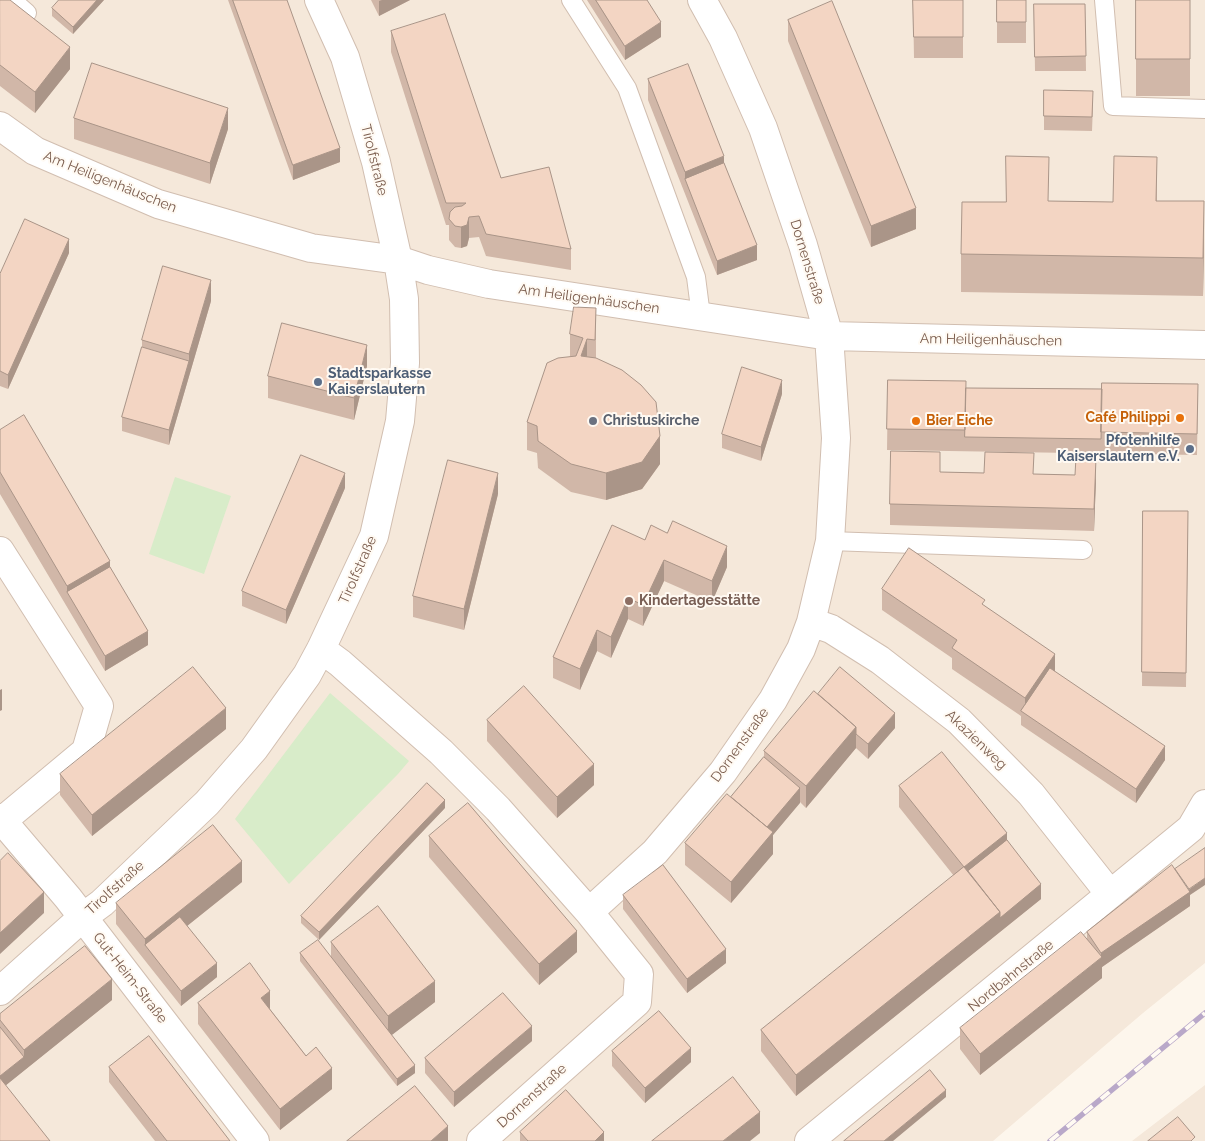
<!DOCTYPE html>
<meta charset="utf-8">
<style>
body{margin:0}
canvas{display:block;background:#fdf6ec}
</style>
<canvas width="1205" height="1141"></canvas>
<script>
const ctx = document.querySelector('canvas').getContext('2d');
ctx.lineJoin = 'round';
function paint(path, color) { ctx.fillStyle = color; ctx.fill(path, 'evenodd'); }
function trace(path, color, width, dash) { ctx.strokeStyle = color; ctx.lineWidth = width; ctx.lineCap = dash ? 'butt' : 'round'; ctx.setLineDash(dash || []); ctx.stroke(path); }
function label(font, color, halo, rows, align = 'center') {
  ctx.font = font + ' Raleway,sans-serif'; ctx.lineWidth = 4; ctx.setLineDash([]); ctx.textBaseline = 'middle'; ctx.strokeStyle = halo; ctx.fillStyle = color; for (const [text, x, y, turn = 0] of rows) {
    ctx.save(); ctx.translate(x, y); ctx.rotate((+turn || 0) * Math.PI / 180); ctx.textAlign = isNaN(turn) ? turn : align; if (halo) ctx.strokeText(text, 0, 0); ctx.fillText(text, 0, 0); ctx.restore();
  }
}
paint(new Path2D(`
 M0 0H1205V963L1143 1013 993 1141H0Z
 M1205 1085V1141H1132Z`), '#f5e8da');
paint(new Path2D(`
 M175 477 231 496 204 574 149 554Z
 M330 693 409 761 398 774 289 884 235 819Z`), '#d8ecc9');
const service = new Path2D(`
 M12 0 27 13
 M571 0 627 88 696 277 701 316
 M1104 0 1113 106 1205 109
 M830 541 1083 550`);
const minor = new Path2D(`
 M0 126 35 151 158 204 311 248 398 260 428 270 489 284 829 336 1205 345
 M0 551 99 706 86 751 2 821
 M811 622 831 629 880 660 959 721 1031 794 1110 894
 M321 649 340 663 441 752 498 809 589 912 639 974 637 1002 481 1141
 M0 818 68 898 255 1141
 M589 912 655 852 723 772 773 700 801 649 811 622 830 541 836 438 829 336 803 245 763 128 723 38 702 0
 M0 991 83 917 102 903 207 803 254 749 307 675 321 649 374 536 400 421 405 363 404 299 398 260 376 162 345 57 319 0
 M809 1141 1191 828 1205 804`);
trace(service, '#d1beb0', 20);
trace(minor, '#d1beb0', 30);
trace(service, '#fff', 18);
trace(minor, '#fff', 28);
const rail = new Path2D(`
 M1050 1141 1205 1013`);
trace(rail, '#b9a8c9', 5.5);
trace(rail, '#fffaf3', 4, [11]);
paint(new Path2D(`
 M0 0 70 69 35 113 0 86Z
 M104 0 73 34 52 16V8Z
 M228 0H287L340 162 293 180Z
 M371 0H410L379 16Z
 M587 0H647L661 37 625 60Z
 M913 0H963V58H914Z
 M997 0H1026V43H997Z
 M1136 0H1190V96H1136Z
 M1034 4H1085L1086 71H1035Z
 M788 20 916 229 871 247 788 41Z
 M391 31 501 178 571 249V270L486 256 479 237 469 238 467 246 461 248 455 247 449 240V225H446L391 52Z
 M648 79 724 163 757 260 717 275 648 100Z
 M1044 90 1093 105 1092 131 1044 130Z
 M74 118 228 129 210 184 74 139Z
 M1157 157V201L1204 239 1203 296 961 292V254L1006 202 1049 201 1113 202Z
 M69 253 8 389 0 386V274Z
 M211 301 169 445 122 431V417L142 347V340Z
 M596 308V358L660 464 642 489 606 500 571 492 538 468 537 453 527 450V422L570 356V334Z
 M367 366 354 420 268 398V376Z
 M888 380 966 388 1102 389 1198 384 1197 455 887 450Z
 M782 394 761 461 722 448V434Z
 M0 430 110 567 148 645 105 671 0 494Z
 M940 472 1075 475 1096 479 1094 531 890 525V504Z
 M345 488 286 624 242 606V591Z
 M498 494 464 630 413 617V596Z
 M1143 511H1188L1186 687 1142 686Z
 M645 540 727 567 712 602 664 581 643 626 628 619 611 658 597 651 580 690 553 678V657Z
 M882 589 985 606 1055 672 1165 760 1136 803 1021 725V716L952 669V658L882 610Z
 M818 694 895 728 868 759 856 748 806 808 800 802 773 835V854L731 903 685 865V843L731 797 764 757V751Z
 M487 720 594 785 557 818 487 741Z
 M226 729 92 836 60 795V774Z
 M899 786 1007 840 1041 899 796 1096 761 1051V1030L954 876 899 807Z
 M445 808 319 940 301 923V916Z
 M429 836 577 952 539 985 429 857Z
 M242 882 187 926 217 977 181 1006 116 924V903Z
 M623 895 726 963 687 993 623 909Z
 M1190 895V906L1102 967V978L980 1075 960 1049V1028L1087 938V932Z
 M331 942 435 1002 391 1035 415 1073 397 1086 300 961V953L331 956Z
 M112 1000 6 1085 0 1141V1014Z
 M198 1003 270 1009 332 1089 280 1130 198 1024Z
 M532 1041 454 1107 425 1073V1058Z
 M612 1051 691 1062 645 1103 612 1066Z
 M109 1067 230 1141H155L109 1082Z
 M520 1132 604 1141H520Z`), '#d1b7a8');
paint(new Path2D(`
 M97 0H104L73 34V27Z
 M382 0H410L379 16V1Z
 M661 22V37L625 60V46Z
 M70 47V69L35 113V92Z
 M228 108V129L210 184V163Z
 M340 148V162L293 180V165Z
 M724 156V177L685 179V193V172Z
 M1204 201V239L1203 296V258Z
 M916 208V229L871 247V226Z
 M469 217V238L467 246 461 248V227Z
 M69 239V253L8 389V375Z
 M757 245V260L717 275V261Z
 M211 280V301L169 445V430L189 361V354Z
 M587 339V366L581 356Z
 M367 345V366L354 420V398Z
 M782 380V394L761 461V447Z
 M660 436V464L642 489 606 500V473Z
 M1096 458V479L1094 531V509Z
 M345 473V488L286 624V610Z
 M498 473V494L464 630V609Z
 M727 546V567L712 602V581Z
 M664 560V581L643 626V605Z
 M110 561V582L67 592V586Z
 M628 598V619L611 658V637Z
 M597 630V651L580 690V669Z
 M148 631V645L105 671V656Z
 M1055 654V675L1025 714V698Z
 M2 689V710L0 711V690Z
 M226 708V729L92 836V815Z
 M895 713V728L868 759V744Z
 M856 727V748L806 808V786Z
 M1165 746V760L1136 803V789Z
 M594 764V785L557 818V797Z
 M800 788V803L773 835V854L731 903V882L763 831Z
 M445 800V808L319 940V932Z
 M1007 833V855L971 883 964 867Z
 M242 861V882L152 954 145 945V939Z
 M1205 878V885L1190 895V906L1102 967V978L980 1075V1054L1101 958V953Z
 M1041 884V899L796 1096V1075L1000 912Z
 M44 892V913L0 954V933Z
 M577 931V952L539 985V964Z
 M726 949V963L687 993V979Z
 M217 963V977L181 1006V991Z
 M112 979V1000L0 1090V1076L24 1057V1050Z
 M435 981V1002L388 1038V1016Z
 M270 991V1012L261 998Z
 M532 1026V1041L454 1107V1092Z
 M691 1048V1062L645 1103V1088Z
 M415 1065V1073L397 1086V1079Z
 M332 1068V1089L280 1130V1109Z
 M946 1090V1097L893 1141H884Z
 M760 1112V1133L750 1141H723Z
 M448 1126V1141H431Z
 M604 1132V1141H595Z`), '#aa9588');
const building = new Path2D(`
 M0 0H10L70 47 35 92 0 65Z
 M59 0H97L73 27 52 8Z
 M233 0H287L340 148 293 165Z
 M596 0H647L661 22 625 46Z
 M913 0H963V37H914Z
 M997 0H1026V22H997Z
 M1136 0H1190V59H1136Z
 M832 1 916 208 871 226 788 20Z
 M1034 4H1085L1086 56 1035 57Z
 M445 14 501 178 549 167 571 249 486 234 479 216 469 217 467 225 461 227 455 226 449 219 450 212 455 207 462 206 466 203H446L391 31Z
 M92 63 228 108 210 163 74 118Z
 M688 64 724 156 685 172 648 79Z
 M1044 90 1093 91 1092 117 1044 116Z
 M1006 156 1049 157 1048 201 1113 202 1114 156 1157 157 1156 201H1204L1203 258 961 254 962 202H1006Z
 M724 163 757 245 717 261 685 179Z
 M25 219 69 239 8 375 0 371V274Z
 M163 266 211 280 189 354 142 340Z
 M574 307 596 308 595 340 587 339 581 356 596 358 622 370 641 385 656 402 660 436 642 462 606 473 571 464 538 441 537 426 527 422 547 363 558 358 576 356 583 338 570 334Z
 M282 323 367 345 354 398 268 376Z
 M142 347 189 361 169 430 122 417Z
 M742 367 782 380 761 447 722 434Z
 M888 380 966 381 965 430 887 429Z
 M1102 383 1198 384 1197 434 1101 432Z
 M966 388 1102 389 1101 439 965 437Z
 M24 415 110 561 67 586 0 472V430Z
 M891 451 940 452V472L984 473 985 452 1034 453 1033 474 1075 475 1076 457 1096 458 1094 509 890 504Z
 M301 455 345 473 286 610 242 591Z
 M448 460 498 473 464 609 413 596Z
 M1143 511H1188L1186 673 1142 672Z
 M673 521 727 546 712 581 664 560 643 605 628 598 611 637 597 630 580 669 553 657 612 525 645 540 651 525 667 533Z
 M909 548 985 600 982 604 1055 654 1025 698 952 648 957 640 882 589Z
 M110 567 148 631 105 656 67 592Z
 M193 667 226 708 92 815 60 774Z
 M840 667 895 713 868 744 856 734V727L818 694Z
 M1050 668 1165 746 1136 789 1021 711Z
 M524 686 594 764 557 797 487 720Z
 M814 691 856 727 806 786 764 751Z
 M942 752 1007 833 964 867 899 786Z
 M764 757 800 788 767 827 731 797Z
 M427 783 445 800 319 932 301 916Z
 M727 794 773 832 731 882 685 843Z
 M468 803 577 931 539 964 429 836Z
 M213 825 242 861 145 939 116 903Z
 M1007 840 1041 884 1000 918V912L968 871Z
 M1205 848V878L1189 889 1175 869Z
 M8 853 44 892 0 933V861Z
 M663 865 726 949 687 979 623 895Z
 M1172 865 1190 892 1101 953 1087 932Z
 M964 867 1000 912 796 1075 761 1030Z
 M378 906 435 981 388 1016 331 942Z
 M180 917 217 963 181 991 145 945Z
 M1081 932 1102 957 980 1054 960 1028Z
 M318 940 415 1065 397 1079 300 953Z
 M85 946 112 979 24 1050 0 1020V1014Z
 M250 963 270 991 261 998 306 1056 316 1047 332 1068 280 1109 198 1003Z
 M503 993 532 1026 454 1092 425 1058Z
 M659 1011 691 1048 645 1088 612 1051Z
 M0 1027 24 1057 0 1076Z
 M149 1036 230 1141H167L109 1067Z
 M930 1070 946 1090 884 1141H844Z
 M733 1077 760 1112 723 1141H652Z
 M0 1078 50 1141H0Z
 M415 1086 448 1126 431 1141H347Z
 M566 1090 604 1132 595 1141H528L520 1132Z
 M1178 1117 1195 1137 1191 1141H1148Z`);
paint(building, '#f3d5c3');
trace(building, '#aa9588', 1);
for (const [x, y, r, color] of [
 [318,382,5,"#5c6f8a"],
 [1180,418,5,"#e8710a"],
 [593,421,5,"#6b7280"],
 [916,421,5,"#e8710a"],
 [1190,449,5,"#5c6f8a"],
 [629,601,5,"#8d6e63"]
]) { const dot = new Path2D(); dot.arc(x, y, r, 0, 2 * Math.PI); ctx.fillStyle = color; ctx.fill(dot); trace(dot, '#fffaf3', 2); }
label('14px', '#7a5c4d', '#fffaf3', [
 ["Tirolfstraße",374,160,76],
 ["Am Heiligenhäuschen",110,182,22],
 ["Dornenstraße",807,262,73],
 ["Am Heiligenhäuschen",589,299,8],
 ["Am Heiligenhäuschen",991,340,1],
 ["Tirolfstraße",358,570,-66],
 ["Akazienweg",976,740,44],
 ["Dornenstraße",740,745,-54],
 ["Tirolfstraße",115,888,-42],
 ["Nordbahnstraße",1011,976,-39],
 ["Gut-Heim-Straße",130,978,52],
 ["Dornenstraße",532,1096,-42]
]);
label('bold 14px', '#4e5e75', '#fffaf3', [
 ["Stadtsparkasse",328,374],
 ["Kaiserslautern",328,390],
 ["Pfotenhilfe",1180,441,"right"],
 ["Kaiserslautern e.V.",1180,457,"right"]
], 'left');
label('bold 14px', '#c56008', '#fffaf3', [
 ["Café Philippi",1170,418],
 ["Bier Eiche",926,421,"left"]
], 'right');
label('bold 14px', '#5b616d', '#fffaf3', [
 ["Christuskirche",603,421]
], 'left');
label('bold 14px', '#785e54', '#fffaf3', [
 ["Kindertagesstätte",639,601]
], 'left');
</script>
